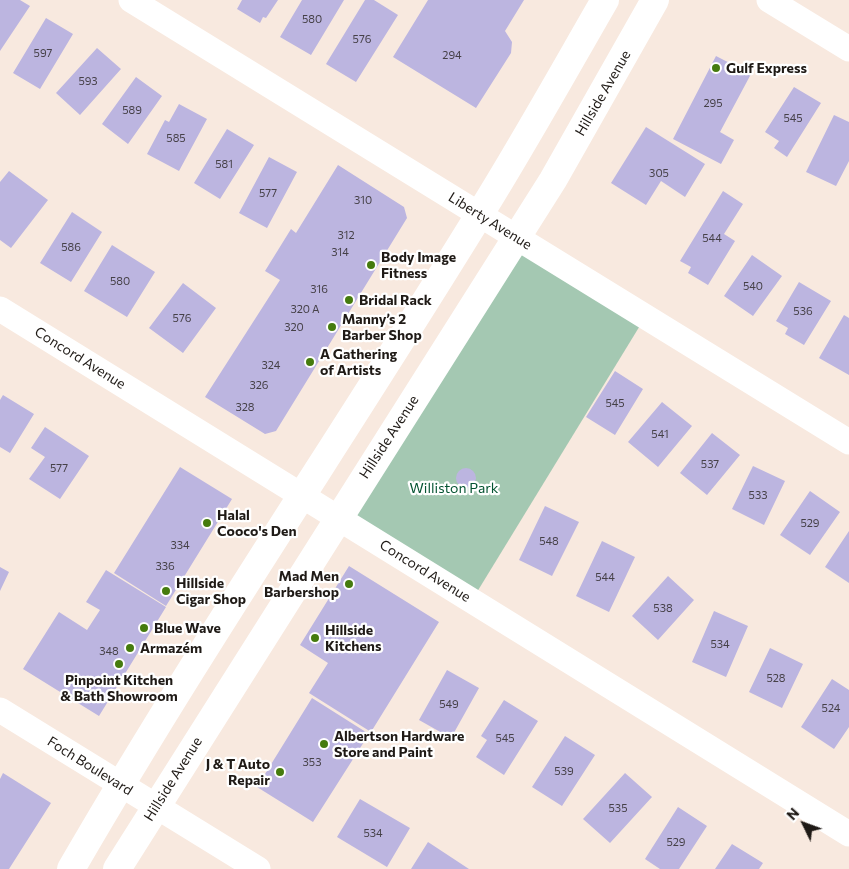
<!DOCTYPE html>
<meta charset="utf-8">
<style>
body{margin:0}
#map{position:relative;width:849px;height:869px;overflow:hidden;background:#f8e9df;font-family:Commissioner,sans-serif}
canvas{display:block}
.north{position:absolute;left:779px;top:799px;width:50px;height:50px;-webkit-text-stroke:4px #fff;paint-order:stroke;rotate:312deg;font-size:14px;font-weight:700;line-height:20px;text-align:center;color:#1f1a16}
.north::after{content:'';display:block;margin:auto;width:18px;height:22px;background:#1f1a16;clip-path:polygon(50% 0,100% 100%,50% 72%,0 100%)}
</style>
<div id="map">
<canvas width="849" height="869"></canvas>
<div class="north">N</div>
</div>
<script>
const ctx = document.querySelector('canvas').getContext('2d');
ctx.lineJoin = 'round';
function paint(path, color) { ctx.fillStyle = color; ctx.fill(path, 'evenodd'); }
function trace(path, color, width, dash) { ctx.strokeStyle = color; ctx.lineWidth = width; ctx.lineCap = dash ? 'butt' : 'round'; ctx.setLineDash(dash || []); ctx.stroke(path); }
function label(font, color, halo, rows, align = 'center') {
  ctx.font = font + ' Commissioner,sans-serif'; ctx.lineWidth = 4.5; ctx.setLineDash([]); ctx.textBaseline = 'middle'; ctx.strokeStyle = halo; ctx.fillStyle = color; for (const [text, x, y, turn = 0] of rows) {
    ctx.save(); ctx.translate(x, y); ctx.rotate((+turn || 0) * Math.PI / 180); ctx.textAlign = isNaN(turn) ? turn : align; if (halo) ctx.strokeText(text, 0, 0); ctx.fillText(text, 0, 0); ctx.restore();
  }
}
paint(new Path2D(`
 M520 248 641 324 477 592 348 515Z`), '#a4c8b2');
paint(new Path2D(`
 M0 0H20L30 6 0 51Z
 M242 0H278L266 18 263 17 260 23 237 9Z
 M302 0H344L311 55 280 37Z
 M365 0H374L398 15 356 82 326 64Z
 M428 0H524L505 31 512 42 511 53 476 108 393 57Z
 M46 18 73 34 40 89 13 73Z
 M97 48 121 69 80 115 56 93Z
 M716 56 751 74 720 132 734 140 721 164 673 139Z
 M136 77 162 96 128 144 102 124Z
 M794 87 821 103 787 157 774 148 779 141 765 132Z
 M179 104 207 119 179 171 147 154 165 120 169 122Z
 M834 115 849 122V161L836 186 806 172Z
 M646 127 705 164 685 197 661 181 646 205 611 183Z
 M227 129 254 145 220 199 194 183Z
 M269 157 297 172 267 228 239 213Z
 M338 165 404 207 407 218 276 431 265 434 205 397 280 280 265 271 291 229 296 233Z
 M9 171 48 200 11 248 0 240V182Z
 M723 191 743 204 724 234 735 241 708 285 688 273 691 267 680 261Z
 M72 212 102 232 71 282 40 263Z
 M112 245 155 272 127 317 84 291Z
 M752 255 782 276 753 316 724 296Z
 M799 282 831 301 804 345 785 334 788 328 776 321Z
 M183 283 216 308 183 353 149 328Z
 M844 315 849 318V375L819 358Z
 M615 371 643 389 615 435 586 417Z
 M3 395 34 414 10 453 0 447V400Z
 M662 402 692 426 658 467 628 442Z
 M45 427 89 456 60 499 29 479 45 457 31 448Z
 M712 433 740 455 707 495 680 473Z
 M753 466 785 481 764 525 732 509Z
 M180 467 232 499 166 606 114 573Z
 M456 478a10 10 0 1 1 20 0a10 10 0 1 1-20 0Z
 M810 491 840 512 810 555 780 535Z
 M545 506 579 522 552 576 519 560Z
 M849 531V583L825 567Z
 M602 541 635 557 609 612 576 596Z
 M349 566 439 622 371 732 309 693 328 663 300 645Z
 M0 567 9 572 0 591Z
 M106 570 166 607 99 716 23 669 59 612 87 630 100 610 86 602Z
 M668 576 694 600 658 640 632 616Z
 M714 611 748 626 726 677 692 662Z
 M770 648 803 664 782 708 749 692Z
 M447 670 479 688 451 738 419 720Z
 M832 679 849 690V727L834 749 801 727Z
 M312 698 369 734 313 822 257 787Z
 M504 700 538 721 504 775 476 757 487 740 481 736Z
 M565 736 595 755 562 806 532 787Z
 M3 773 51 803 9 869H0V779Z
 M625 773 652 797 610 843 583 819Z
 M360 799 410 828 387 867 337 837Z
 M678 807 707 826 679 869H660L645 859Z
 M428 842 469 869H411Z
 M732 844 763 863 759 869H715Z`), '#bcb5e0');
trace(new Path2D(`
 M131 0 849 442
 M769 0 849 49
 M0 309 849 834
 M0 710 258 869`), '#fff', 25);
trace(new Path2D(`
 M71 869C200 646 346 432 481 212 524 143 564 71 605 0
 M117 869 553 180 655 0`), '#fff', 28);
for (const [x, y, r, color] of [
 [716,68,5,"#457b0e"],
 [371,265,5,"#457b0e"],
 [349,300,5,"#457b0e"],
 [332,327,5,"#457b0e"],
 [310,362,5,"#457b0e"],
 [207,523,5,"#457b0e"],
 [349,584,5,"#457b0e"],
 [166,591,5,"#457b0e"],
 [144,628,5,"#457b0e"],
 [315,638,5,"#457b0e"],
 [130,648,5,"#457b0e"],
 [119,664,5,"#457b0e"],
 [324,744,5,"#457b0e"],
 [280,772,5,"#457b0e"]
]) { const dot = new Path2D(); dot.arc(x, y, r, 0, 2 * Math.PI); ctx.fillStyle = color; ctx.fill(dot); trace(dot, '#fff', 2); }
label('11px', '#464148', null, [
 ["580",312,19],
 ["576",362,39],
 ["597",43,53],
 ["294",452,55],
 ["593",88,81],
 ["295",713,103],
 ["589",132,110],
 ["545",793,118],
 ["585",176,138],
 ["581",224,164],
 ["305",659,173],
 ["577",268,193],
 ["310",363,200],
 ["312",346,235],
 ["544",712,238],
 ["586",71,247],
 ["314",340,252],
 ["580",120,281],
 ["540",753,286],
 ["316",319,289],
 ["320 A",305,309],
 ["536",803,311],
 ["576",182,318],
 ["320",294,327],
 ["324",271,365],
 ["326",259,385],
 ["545",615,403],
 ["328",245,407],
 ["541",660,434],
 ["537",710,464],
 ["577",59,468],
 ["533",758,495],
 ["529",810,523],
 ["548",549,541],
 ["334",180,545],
 ["336",165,566],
 ["544",605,577],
 ["538",663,608],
 ["534",720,644],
 ["348",109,651],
 ["528",776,678],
 ["549",449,704],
 ["524",831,708],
 ["545",505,738],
 ["353",312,762],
 ["539",564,771],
 ["535",618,808],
 ["534",373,833],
 ["529",676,842]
]);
label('bold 14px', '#1f1a16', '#fff', [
 ["Gulf Express",726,68],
 ["Body Image",381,257],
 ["Fitness",381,273],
 ["Bridal Rack",359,300],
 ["Manny’s 2",342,319],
 ["Barber Shop",342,335],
 ["A Gathering",320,354],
 ["of Artists",320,370],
 ["Halal",217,515],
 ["Cooco's Den",217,531],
 ["Mad Men",339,576,"right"],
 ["Barbershop",339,592,"right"],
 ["Hillside",176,583],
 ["Cigar Shop",176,599],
 ["Blue Wave",154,628],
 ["Hillside",325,630],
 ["Kitchens",325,646],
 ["Armazém",140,648],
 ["Pinpoint Kitchen",119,680,"center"],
 ["& Bath Showroom",119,696,"center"],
 ["Albertson Hardware",334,736],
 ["Store and Paint",334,752],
 ["J & T Auto",270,764,"right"],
 ["Repair",270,780,"right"]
], 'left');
label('14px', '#1f1a16', '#fff', [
 ["Hillside Avenue",603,93,-60],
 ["Liberty Avenue",490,221,32],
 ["Concord Avenue",80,358,32],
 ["Hillside Avenue",389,437,-57],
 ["Concord Avenue",425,571,32],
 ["Foch Boulevard",90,766,32],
 ["Hillside Avenue",173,779,-58]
]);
label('14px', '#045331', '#fff', [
 ["Williston Park",454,488]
]);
</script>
